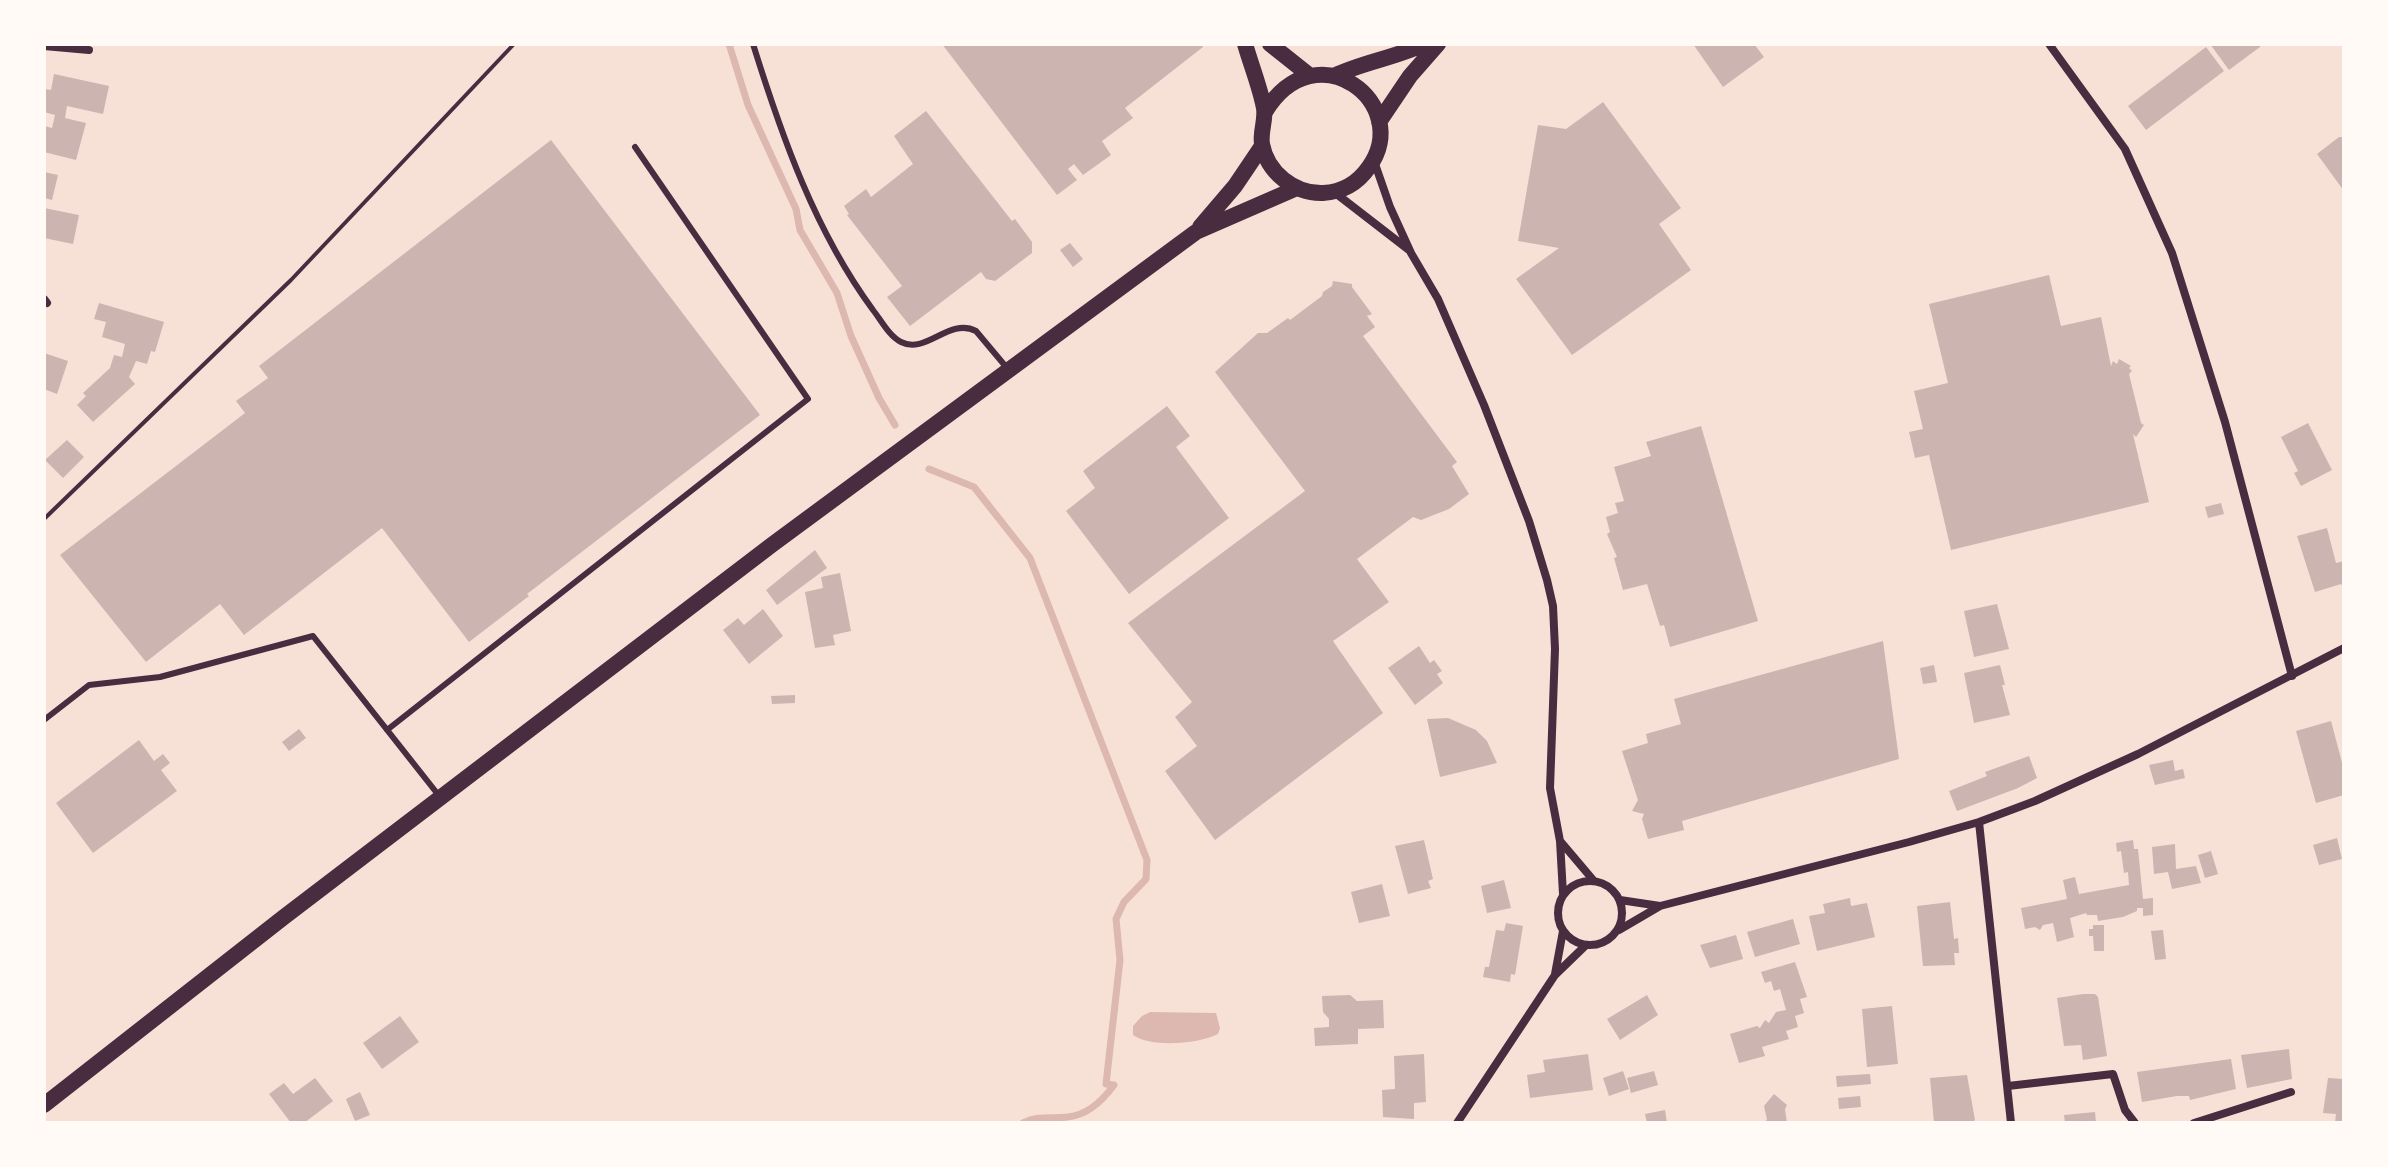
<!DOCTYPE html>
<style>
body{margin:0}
#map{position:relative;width:2388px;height:1167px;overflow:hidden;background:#f7e1d7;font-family:"PT Sans Narrow",sans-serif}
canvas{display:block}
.frame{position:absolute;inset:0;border:46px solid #fffaf5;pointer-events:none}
</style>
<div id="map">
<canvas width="2388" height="1167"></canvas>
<div class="frame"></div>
</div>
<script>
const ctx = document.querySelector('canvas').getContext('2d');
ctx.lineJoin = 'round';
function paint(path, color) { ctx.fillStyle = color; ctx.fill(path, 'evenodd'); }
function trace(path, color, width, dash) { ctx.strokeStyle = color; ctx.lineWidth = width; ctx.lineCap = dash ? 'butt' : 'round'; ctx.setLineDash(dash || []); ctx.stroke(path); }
paint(new Path2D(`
 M1150 1012 1216 1013 1220 1028 1218 1034C1199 1044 1151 1048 1133 1035V1026L1142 1016Z`), '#dcb8b0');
trace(new Path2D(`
 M729 44 748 105 796 209 800 230 837 293 851 336 879 398 895 425
 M929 469 974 487 1030 558 1147 860 1146 879 1124 902 1116 919 1120 960 1106 1084 1114 1085C1103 1100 1088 1115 1068 1117 1051 1119 1039 1115 1023 1123`), '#dcb8b0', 7);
paint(new Path2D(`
 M942 44H1201L1203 47 1125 108 1133 118 1102 141 1111 155 1083 175 1074 164 1068 169 1077 180 1057 195Z
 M1693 44H1754L1764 57 1723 87Z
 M2210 44H2261L2260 47 2229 70Z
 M2206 47 2224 71 2146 130 2128 106Z
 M54 74 109 86 103 114 67 106 65 118 86 123 76 160 44 152V126L52 128 55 115 44 112V89L51 90Z
 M1603 102 1681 208 1659 224 1691 270 1572 355 1516 279 1559 248 1518 241 1538 125 1566 129Z
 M926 111 1012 221 1015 219 1032 242V253L995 281 986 279 981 272 910 326 887 297 902 286 847 215 849 214 844 206 866 189 871 197 913 164 894 136Z
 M2339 137H2344V191L2317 154Z
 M551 140 760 415 527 594 529 596 469 642 382 528 244 635 220 604 146 662 60 555 245 413 236 401 268 378 259 366Z
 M44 172 58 175 52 200 44 198Z
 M44 208 79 215 73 244 44 238Z
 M1070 243 1083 259 1073 267 1060 250Z
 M2049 275 2061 326 2101 317 2111 366 2113 361 2117 364 2119 359 2131 366 2129 368 2132 371 2129 374 2141 423 2144 425 2136 437 2133 434 2149 502 1951 550 1929 455 1915 458 1909 432 1923 429 1914 391 1948 383 1929 304Z
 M1333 281 1352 284V287L1372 314 1367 316 1375 327 1363 336 1457 462 1452 466 1469 494 1449 509 1421 520 1413 517 1357 559 1389 602 1333 641 1383 713 1215 840 1165 771 1197 746 1175 717 1192 702 1128 623 1305 491 1215 372 1258 333H1267L1288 318 1290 320 1322 296 1323 292 1332 286Z
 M99 303 164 322 155 352 151 351 147 364 136 361 129 377 135 384 93 422 77 405 86 396 83 393 110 368 114 355 122 357 125 344 102 337 106 322 94 319Z
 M44 353 68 361 57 394 44 389Z
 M1167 406 1190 436 1176 447 1229 518 1129 594 1066 511 1095 488 1083 471Z
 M2308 423 2332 470 2301 486 2294 473 2298 471 2281 437Z
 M1701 426 1758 621 1670 647 1664 625 1660 626 1647 584 1623 590 1614 558 1617 557 1607 534 1610 532 1606 517 1618 513 1615 503 1624 501 1614 467 1651 456 1646 442Z
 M67 440 84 457 63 478 45 460Z
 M2221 503 2224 514 2208 518 2205 507Z
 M2327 528 2336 563 2344 561V590L2341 584 2315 592 2297 536Z
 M815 550 827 568 777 605 766 590Z
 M840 573 851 631 833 635 835 645 815 648 805 592 823 588 821 577Z
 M1997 604 2009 649 1974 657 1964 611Z
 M763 609 783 636 749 664 723 630 738 618 744 625Z
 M1883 641 1899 759 1682 821 1684 830 1648 839 1642 819 1644 814 1632 811 1638 800 1622 751 1648 743 1646 734 1681 724 1674 699Z
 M1419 646 1430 663 1434 660 1442 671 1437 674 1443 683 1415 705 1388 668Z
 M1934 665 1937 682 1923 684 1920 668Z
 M2000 665 2005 685H2002L2010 715 1974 723 1964 673Z
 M795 695V703L772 704 771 696Z
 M1448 718 1476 730 1487 741 1497 763 1440 777 1427 719Z
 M2331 721 2344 770V795L2316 803 2296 731Z
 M299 729 306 738 289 751 282 742Z
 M139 740 154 761 163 754 170 763 161 770 177 791 93 853 56 803Z
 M2029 756 2037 778 2018 788 1957 811 1949 791 1987 776 1985 772Z
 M2173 760 2175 771 2183 769 2185 778 2155 785 2149 765Z
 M2337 838 2342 859 2319 865 2313 845Z
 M1424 840 1433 879 1428 881 1431 888 1408 894 1395 846Z
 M2133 840 2134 849H2138L2143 899 2153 898V915L2143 916V908H2137V911L2123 917 2098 921 2097 915H2087L2086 913 2070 918 2074 937 2057 942 2053 923 2043 925 2040 930 2035 927 2025 929 2021 908 2067 899 2063 880 2075 877 2079 894 2129 885 2128 872 2124 873 2121 851 2117 852 2116 843Z
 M2175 844 2176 869 2196 866 2201 883 2172 889 2168 872 2154 874 2152 847Z
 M2211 851 2218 874 2205 878 2198 855Z
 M1504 880 1511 908 1487 913 1481 886Z
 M1382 884 1390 916 1359 923 1351 892Z
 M1850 898 1851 906 1867 903 1875 937 1817 951 1809 916 1825 913 1823 904Z
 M1950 902 1954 939 1958 938 1959 953H1954L1955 965 1923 966 1917 906Z
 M1793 919 1800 944 1755 957 1747 932Z
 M1506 923 1523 926 1515 975 1511 974 1510 982 1483 977 1485 967H1489L1496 930 1504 931Z
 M2093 925H2104V951H2094L2093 936H2089V929H2093Z
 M2163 930 2166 959 2155 960 2151 931Z
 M1736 935 1743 959 1710 968 1700 945Z
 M1795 962 1807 997 1800 999 1804 1013 1795 1016 1798 1027 1786 1031 1789 1039 1762 1047 1765 1056 1739 1063 1730 1034 1757 1026 1760 1028 1765 1020 1769 1023 1776 1012 1786 1010 1780 989 1774 991 1771 981 1765 983 1761 972Z
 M2083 994H2095L2098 997 2107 1056 2083 1060 2081 1045 2064 1046 2057 998Z
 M1350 995 1357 1001 1383 1000 1384 1028 1358 1029V1044L1315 1046 1314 1028 1329 1027V1019L1323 1012 1322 996Z
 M1647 995 1658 1015 1620 1040 1607 1019Z
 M1892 1006 1898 1064 1867 1067 1862 1009Z
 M400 1016 419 1042 382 1069 363 1043Z
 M2289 1049 2292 1079 2247 1088 2241 1055Z
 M1424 1054 1426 1102 1414 1103V1119L1383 1117 1382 1090 1395 1089 1394 1056Z
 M1588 1054 1593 1090 1530 1098 1527 1075 1545 1072 1543 1060Z
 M2231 1059 2236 1089 2190 1100 2189 1096H2177L2142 1102 2137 1072Z
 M1623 1071 1629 1089 1609 1096 1603 1078Z
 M1654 1071 1658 1085 1631 1093 1627 1078Z
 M1870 1074 1871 1084 1837 1087 1836 1076Z
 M1967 1075 1975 1120 1972 1123H1934L1930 1078Z
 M315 1078 333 1101 304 1123H291L269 1094 284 1083 293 1094Z
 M2328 1078 2344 1079V1123H2335L2336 1114 2323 1113Z
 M360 1092 370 1115 355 1121 346 1099Z
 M1774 1094 1787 1105 1785 1109 1787 1123H1761L1767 1120 1764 1106Z
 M1860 1096 1861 1107 1839 1109 1838 1098Z
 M1665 1110 1667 1123H1647L1645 1114Z
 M2095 1112 2096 1123H2065L2064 1115Z`), '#ccb4b1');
trace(new Path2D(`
 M44 519 291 280 514 44`), '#4a2c40', 4);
trace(new Path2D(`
 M753 44C782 137 815 231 873 310 881 320 889 336 901 342 926 355 949 317 976 331L1007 368
 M44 720 89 685 160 677 313 636 440 797
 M387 730 808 399 635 147`), '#4a2c40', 6);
trace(new Path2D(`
 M2049 44 2125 149 2172 253 2225 422 2292 676
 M44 46 89 50
 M1374 161 1390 207 1411 253 1438 299 1484 405 1529 521 1547 580 1553 606 1555 649 1550 788 1560 841 1563 894
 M1334 192 1409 250
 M44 299 47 303
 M1979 822 2011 1123
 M1561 842 1594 881
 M1558 913a32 32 0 1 1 64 0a32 32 0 1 1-64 0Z
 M1620 900 1660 906
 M1619 930 1660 906 1909 842 1979 822 2035 801 2138 754 2344 648
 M1555 974 1563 931
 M2008 1086 2113 1074 2125 1110 2135 1123
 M1457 1123 1555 975 1585 946
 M2194 1123 2291 1092`), '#4a2c40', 8);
trace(new Path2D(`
 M1245 44C1251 65 1260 87 1264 108 1266 120 1260 132 1262 144 1267 172 1294 194 1323 193 1342 192 1358 183 1369 167 1414 104 1316 28 1265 112
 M1270 44 1309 75
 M1334 76C1363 62 1395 58 1424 44
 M1379 122 1410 76 1438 44
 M1200 227 1235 186 1262 146
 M44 1105 284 917 773 544 1196 232 1297 188`), '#4a2c40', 16);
</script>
